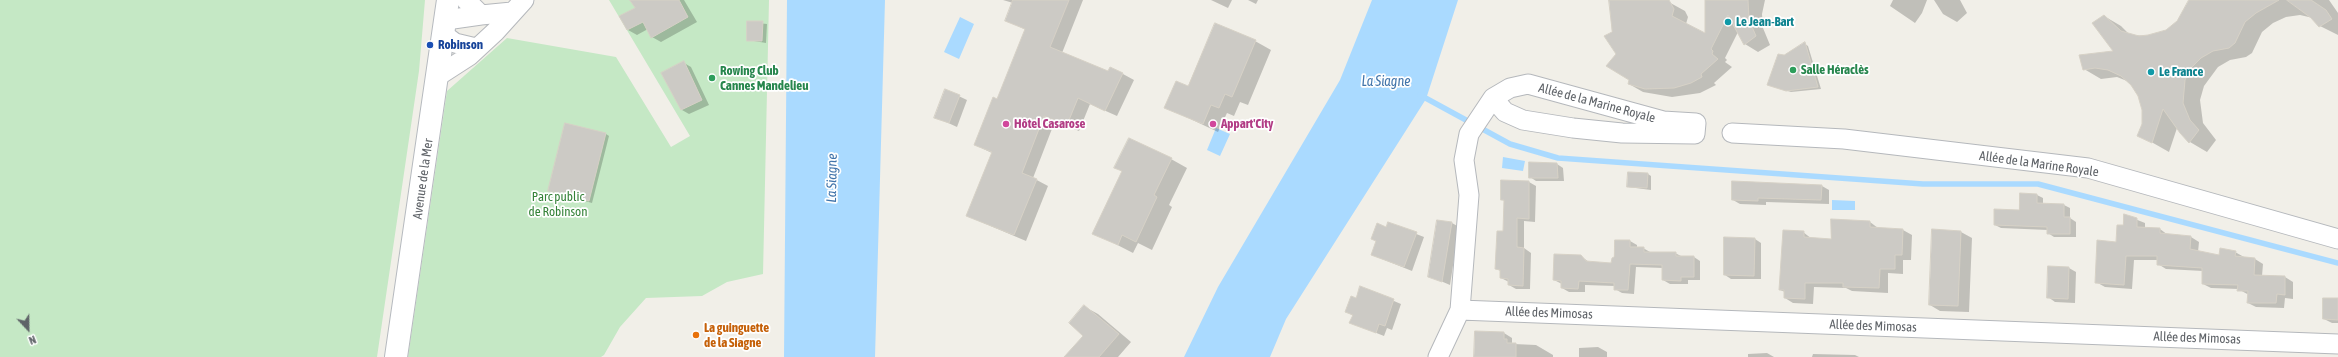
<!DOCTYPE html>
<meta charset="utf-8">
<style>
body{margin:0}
#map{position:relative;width:2338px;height:357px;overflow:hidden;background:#f1efe8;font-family:"Asap Condensed",sans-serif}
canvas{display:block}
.north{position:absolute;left:8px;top:309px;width:40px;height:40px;-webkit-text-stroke:3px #fff;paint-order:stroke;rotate:158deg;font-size:11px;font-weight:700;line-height:16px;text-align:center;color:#5f6368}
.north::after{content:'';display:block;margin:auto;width:14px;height:18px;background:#5f6368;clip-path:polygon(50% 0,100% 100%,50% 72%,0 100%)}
</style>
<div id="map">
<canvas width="2338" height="357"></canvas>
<div class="north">N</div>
</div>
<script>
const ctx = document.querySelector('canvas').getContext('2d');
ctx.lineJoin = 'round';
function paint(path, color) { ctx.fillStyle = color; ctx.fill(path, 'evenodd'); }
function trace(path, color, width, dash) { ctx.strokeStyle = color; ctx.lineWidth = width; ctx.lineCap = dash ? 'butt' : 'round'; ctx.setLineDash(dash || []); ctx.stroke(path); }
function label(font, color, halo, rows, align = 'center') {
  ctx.font = font + ' "Asap Condensed",sans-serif'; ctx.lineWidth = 3.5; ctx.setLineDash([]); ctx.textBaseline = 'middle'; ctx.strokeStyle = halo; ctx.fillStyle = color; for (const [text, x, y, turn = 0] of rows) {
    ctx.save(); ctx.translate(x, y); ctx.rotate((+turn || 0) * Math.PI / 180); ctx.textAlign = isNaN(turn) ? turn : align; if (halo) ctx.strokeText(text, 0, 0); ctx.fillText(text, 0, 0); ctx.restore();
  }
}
paint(new Path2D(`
 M0 0H425L419 71 377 357H0Z
 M609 0H769L763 274 727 282 702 296 646 298 620 327 604 355 601 357H408L447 91 507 38 616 57 671 147 690 136Z`), '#c5e8c5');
paint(new Path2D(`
 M787 0H885L875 357H784Z
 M1372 0H1458L1426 99 1286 319 1270 357H1184L1218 287 1340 80Z
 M960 17 974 24 959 59 944 52Z
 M1216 128 1230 134 1220 156 1207 150Z
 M1503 157 1525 161 1523 171 1502 168Z
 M1832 200 1855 201V210H1832Z`), '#aadaff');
paint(new Path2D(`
 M631 0H684L697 22 661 42 652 37 648 29 637 35 628 30 636 9Z
 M1003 0H1083L1062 53 1109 72 1123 74 1134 80 1117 116 1090 104 1079 131 1055 121 1033 178 1048 186 1026 241 967 216 992 153 975 145 997 100 1026 30 1006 20 1013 3Z
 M1211 0H1232L1228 8Z
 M1248 0H1258L1256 4Z
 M1612 0H1665L1685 11 1688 17 1686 24 1706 35 1705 0H1765L1762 14 1763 28 1770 45 1758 52 1745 44 1738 32 1725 58 1727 60 1725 62 1732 67 1714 83 1716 85 1700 93 1672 97 1643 92 1629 84 1630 80 1617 54 1613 32Z
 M1893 0H1927L1922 13 1915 23 1890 6Z
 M1934 0H1960L1967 13 1957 22 1943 14Z
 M2192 0H2329L2338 13V35L2320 26 2313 18 2300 15 2286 17 2273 23 2262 32 2252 53 2246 57 2230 60 2218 67 2204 86 2200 100 2203 123 2216 140 2207 152 2190 142 2177 128 2169 152 2139 135 2142 124 2143 110 2137 92 2127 81 2117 77 2101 79 2084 69 2115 51 2104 16 2121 26 2130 35 2149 36 2167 30 2178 22Z
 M748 22 767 24 766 43 748 40Z
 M1255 41 1271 50 1248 105 1240 102 1234 116 1227 113 1218 132 1165 107 1189 87Z
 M1805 44 1808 46 1821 89 1791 92 1768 85 1784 56Z
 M684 63 691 67 709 105 689 114 682 110Z
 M946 90 967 100 957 127 935 117Z
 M606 134 609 136 592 203 549 191Z
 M1171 159 1187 168 1169 205 1172 207 1152 250 1138 243 1133 253 1094 233 1123 172 1116 168Z
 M1557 164 1563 168 1564 181H1536L1530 177Z
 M1648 174 1651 176V190L1628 187Z
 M1502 181 1529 182 1536 186 1535 222 1524 221V248L1531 253 1530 289H1516L1509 285V282L1501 278V271L1496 269 1504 232 1505 201 1502 200Z
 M1822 186 1829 190V204L1766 202V205L1740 204 1733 200Z
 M2037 195 2043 198V204L2064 205 2070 208V218L2076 222V237H2054L2048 233V230L2001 228 1995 225 2020 211Z
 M2125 215 2145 223V228L2160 229 2168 235 2191 237 2199 242 2198 252 2219 256 2235 252 2244 257 2255 259 2263 264 2262 276 2285 277 2293 282V299L2285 298 2284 308 2256 307 2248 303 2249 295 2238 289 2211 288 2203 284V271L2166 269 2158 264V260H2134L2132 289 2105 287 2096 282 2117 243 2124 226Z
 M1870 222 1878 228 1903 230 1912 235 1911 260H1903V274L1888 273V293L1852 291 1846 288 1814 287 1813 304 1793 303 1785 298V292L1780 290 1803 232 1812 239 1832 240Z
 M1388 223 1424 237 1412 271 1372 255Z
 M1452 223 1459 227 1450 285 1429 276Z
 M1933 230 1961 232 1972 238 1969 312 1940 311 1930 305Z
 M1755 239 1761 243V279H1731L1725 275Z
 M1630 241 1637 245V248H1643L1650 252 1675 253 1683 257H1694L1700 261V280H1688V284H1670L1663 280V268L1636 267 1634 294 1622 293 1615 289V286L1585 285V292H1569L1562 288V284L1554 280 1581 256 1590 263 1612 264Z
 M2069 268 2076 272 2075 303 2055 302 2048 297Z
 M1361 287 1401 304 1392 330 1387 328 1384 336 1351 323 1353 316 1346 311 1357 300Z
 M2338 299V323H2332L2324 319Z
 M1085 307 1098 314 1131 342 1118 357H1066L1085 335Z
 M1504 333 1512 338V343L1514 344 1536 345 1553 355V357H1475Z
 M1598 347 1607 352V357H1579V348Z
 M1767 353 1774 357H1748V354Z
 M1813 354 1855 355 1859 357H1812Z`), '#0003');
trace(new Path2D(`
 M1420 95 1510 144 1558 158 1923 184H2038L2338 263`), '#aadaff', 5.5);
const building = new Path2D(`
 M630 0H679L688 17 651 38 643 22 627 30 619 16 635 8Z
 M1013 0H1069L1050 47 1108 71 1110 67 1123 73 1105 111 1078 98 1067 125 1044 116 1022 173 1037 179 1014 235 966 216 992 152 974 145 993 97 997 99 1025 29 1005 21Z
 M1609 0H1669L1674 9 1672 16 1705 33V0H1748L1749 20 1756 36 1744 45 1728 15 1711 49 1713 51 1712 54 1718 59 1701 74 1702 77 1691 83 1674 88 1645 89 1628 84 1629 80 1606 66 1616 54 1604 36 1612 32Z
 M2189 0H2279L2256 13 2245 22 2235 43 2229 48 2213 51 2201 58 2191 68 2185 80 2183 103 2190 120 2199 130 2189 143 2180 133 2163 109 2152 143 2137 136 2142 124V110L2138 96 2131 85 2121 76 2108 70 2095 68 2083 70 2079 55 2113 51 2092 23 2104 15 2121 31 2139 36 2148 35 2166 30 2177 21Z
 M2287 0H2311L2326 10 2332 19 2319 27 2311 18Z
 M747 21H763L762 41H747Z
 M1215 23 1256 40 1232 97 1225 94 1219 108 1211 105 1203 124 1164 108 1176 81 1188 86Z
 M1805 42 1818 87 1786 91 1767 85 1778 54 1784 55Z
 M684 61 702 100 681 110 661 73Z
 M945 89 960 95 949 123 934 118Z
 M565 123 606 133 589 201 548 191Z
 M1129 138 1172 158 1154 195 1157 197 1136 242 1122 235 1118 245 1092 234 1122 171 1114 168Z
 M1529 162 1557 163 1558 178H1529Z
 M1628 172 1648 173 1647 188 1627 187Z
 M1501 180 1529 181V219L1517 218V247L1524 248 1523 286 1508 285V279L1500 278V270L1495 269 1497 231H1503L1504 200H1501Z
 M1732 181 1822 185 1821 200 1758 198V201L1732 200Z
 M2020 193 2037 194V203L2064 204V217H2070V234H2047V227L1994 225V209L2019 210Z
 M2124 214 2137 218V227L2160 228V233L2191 236 2190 249 2219 255 2220 248 2236 251 2235 256 2255 258 2254 275 2285 276V295L2277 294 2276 303H2247L2248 291H2237L2238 285 2202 284V268L2157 265V256H2126L2124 285 2095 283 2097 240 2116 242 2117 225H2123Z
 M1831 219 1870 221V227L1903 229 1902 255H1895V269H1880L1879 288 1843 287V283H1805V299L1784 298V290H1779L1783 230 1804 231V237L1831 239Z
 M1437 220 1452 222 1442 282 1428 277Z
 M1388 222 1417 232 1404 267 1371 255 1376 241 1371 239 1377 223 1386 227Z
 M1932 229 1961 231 1958 306 1929 305Z
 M1724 237 1755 238 1754 276 1724 275Z
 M1615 240H1630V247H1644V252H1676V256H1694V277H1681V281L1662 280V265L1630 264 1628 290H1614V283L1579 281 1578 289 1561 288V281L1553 280 1554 254 1581 255 1586 261 1611 263 1612 258 1614 257Z
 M2048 266 2069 267 2068 299 2047 298Z
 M1360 286 1394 299 1385 326 1379 324 1376 333 1349 323 1353 315 1345 312 1351 296 1356 298Z
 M2323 298H2338V320L2323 319Z
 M1084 305 1119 334 1099 357H1064L1083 336 1069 323Z
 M1475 331 1504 332V339H1507V343H1516V357H1474Z`);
paint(building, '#cccac5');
trace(building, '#d6d1c6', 1);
const street = new Path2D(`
 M466 0 481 15 512 12
 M446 20 481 15
 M443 34 455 43 476 48
 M438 76 469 56 496 31 524 0
 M1732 133 1844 139 2088 168 2338 239
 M1460 310 2338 344
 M1438 357 1460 310 1469 195 1464 160 1469 134 1493 98 1510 88 1528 84 1663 121 1696 123 1695 134 1622 133 1573 128 1523 120 1505 112 1493 98`);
const secondary = new Path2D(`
 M396 357 448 0`);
trace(street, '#b5b8bc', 21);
trace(secondary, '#b6babf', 24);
trace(street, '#fff', 19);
trace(secondary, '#fff', 22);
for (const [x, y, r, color] of [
 [1728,22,4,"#0f9aa8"],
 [430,45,4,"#1a4fb4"],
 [1793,70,4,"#2e9e5b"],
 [2151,72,4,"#0f9aa8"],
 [712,78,4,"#2e9e5b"],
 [1006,124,4,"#d1479c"],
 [1213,124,4,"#d1479c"],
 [696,335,4,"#e8710a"]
]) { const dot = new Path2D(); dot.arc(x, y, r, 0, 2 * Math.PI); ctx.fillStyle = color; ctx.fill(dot); trace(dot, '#fff', 1.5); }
label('bold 13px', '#0d838f', '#fff', [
 ["Le Jean-Bart",1736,22],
 ["Le France",2159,72]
], 'left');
label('bold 13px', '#164399', '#fff', [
 ["Robinson",438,45]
], 'left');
label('bold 13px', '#27864d', '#fff', [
 ["Salle Héraclès",1801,70],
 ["Rowing Club",720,71],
 ["Cannes Mandelieu",720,86]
], 'left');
label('13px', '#5f6368', '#fff', [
 ["Allée de la Marine Royale",1597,103,15],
 ["Allée de la Marine Royale",2039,164,8],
 ["Avenue de la Mer",423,179,-82],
 ["Allée des Mimosas",1549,313,2],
 ["Allée des Mimosas",1873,326,2],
 ["Allée des Mimosas",2197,338,2]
]);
label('bold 13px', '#b23c85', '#fff', [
 ["Hôtel Casarose",1014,124],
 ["Appart'City",1221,124]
], 'left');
label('13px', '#348238', '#fff', [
 ["Parc public",558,197],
 ["de Robinson",558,212]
]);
label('bold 13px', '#c56008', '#fff', [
 ["La guinguette",704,328],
 ["de la Siagne",704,343]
], 'left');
label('italic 14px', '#4174aa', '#fff', [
 ["La Siagne",1386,82],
 ["La Siagne",832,178,-89]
]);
</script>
